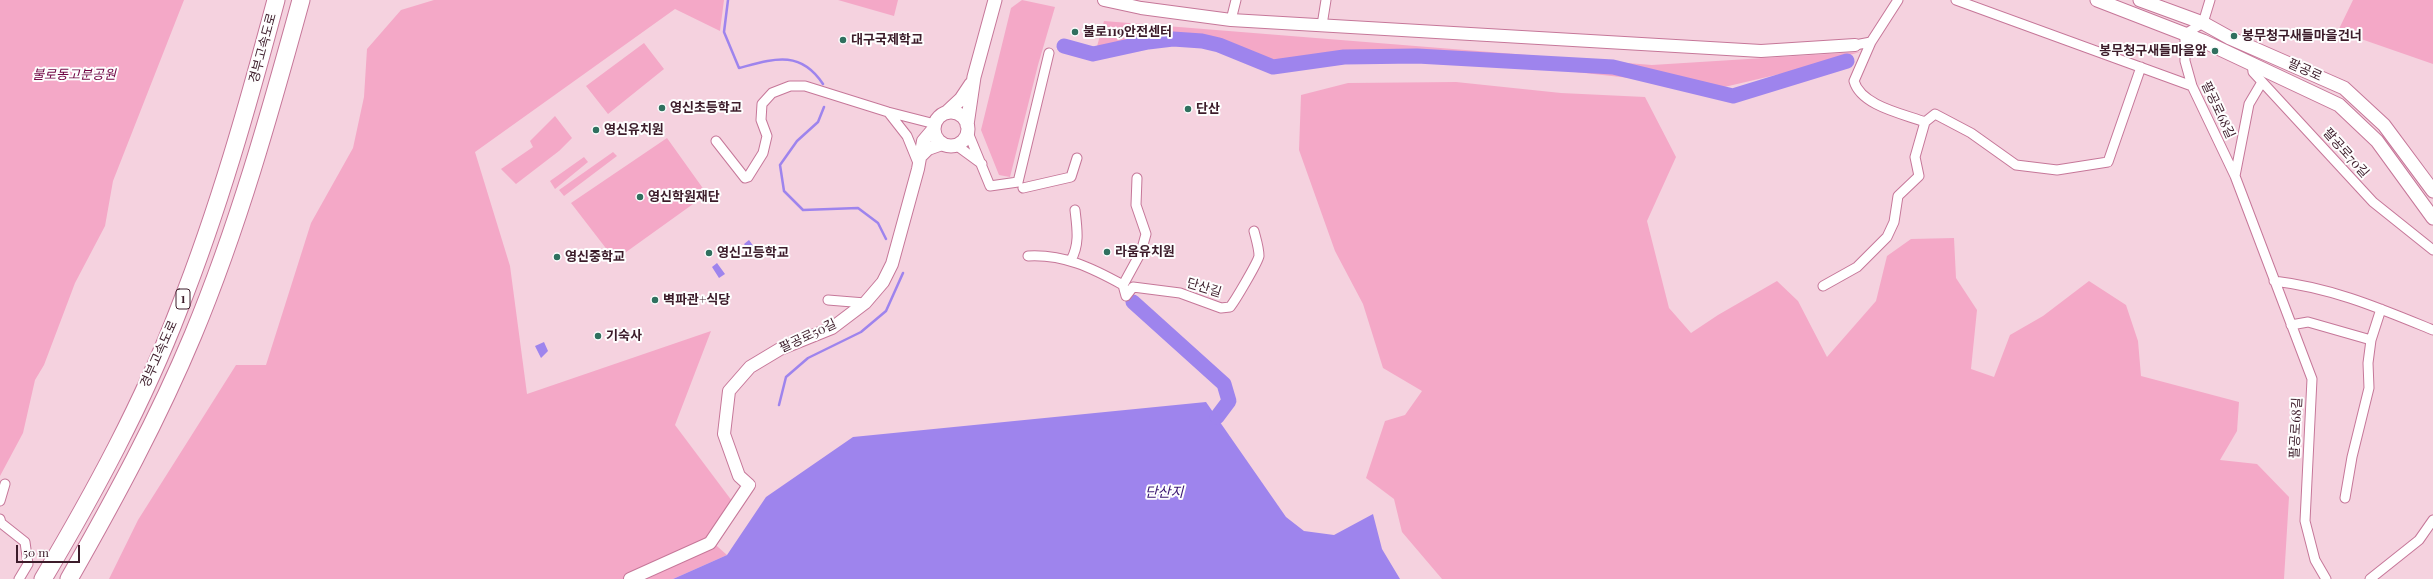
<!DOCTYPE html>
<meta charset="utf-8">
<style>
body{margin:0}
#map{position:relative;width:2433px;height:579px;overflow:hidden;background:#f5d2df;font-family:"Playfair Display",serif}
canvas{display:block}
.scale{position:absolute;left:16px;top:545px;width:64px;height:18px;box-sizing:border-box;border:2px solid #3c1c2a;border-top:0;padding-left:5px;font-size:12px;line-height:14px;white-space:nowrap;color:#3c1c2a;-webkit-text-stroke:3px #fefefe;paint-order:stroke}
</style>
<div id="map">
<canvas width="2433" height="579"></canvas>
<div class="scale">50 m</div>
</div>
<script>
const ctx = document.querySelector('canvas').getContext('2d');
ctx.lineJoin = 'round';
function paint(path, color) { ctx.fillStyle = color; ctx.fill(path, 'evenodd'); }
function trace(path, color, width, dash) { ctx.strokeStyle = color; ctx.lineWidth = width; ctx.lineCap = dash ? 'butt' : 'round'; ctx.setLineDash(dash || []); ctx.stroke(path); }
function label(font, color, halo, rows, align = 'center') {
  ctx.font = font + ' "Playfair Display","Noto Sans KR",serif'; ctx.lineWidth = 4; ctx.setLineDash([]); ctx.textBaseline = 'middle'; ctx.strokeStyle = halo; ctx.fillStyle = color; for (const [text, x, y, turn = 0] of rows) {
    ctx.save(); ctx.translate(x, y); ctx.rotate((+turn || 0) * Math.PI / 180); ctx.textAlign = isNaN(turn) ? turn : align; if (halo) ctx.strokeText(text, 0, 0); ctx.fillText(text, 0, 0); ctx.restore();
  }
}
paint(new Path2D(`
 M0 0H184L113 181 105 226 75 283 44 365 35 380 23 433 0 476Z
 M434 0H724L720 31 675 9 475 152 510 266 527 394 711 331 675 425 732 501 709 539 727 555 673 579H109L138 520 236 365H266L311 223 353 148 364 97 367 49 401 10Z
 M838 0H898L894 16Z
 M1022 0 1055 7 1038 65 1010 177 999 175 981 130 1011 8Z
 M2353 0H2433V64L2338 31Z
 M1104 21 1652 65 1860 52 1797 70 1720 88 1467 60 1277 64 1201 36 1151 37 1096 50Z
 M644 43 664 69 608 114 586 86Z
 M1456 82 1561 93 1645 97 1676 157 1647 221 1669 308 1691 333 1718 315 1777 281 1798 301 1827 357 1876 301 1887 256 1911 239 1954 238 1956 278 1977 310 1971 369 1994 377 2010 335 2043 316 2089 281 2126 305 2138 341 2141 376 2239 402 2237 431 2220 460 2257 464 2289 497 2284 579H1442L1402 532 1394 499 1366 478 1385 421 1405 415 1422 391 1383 368 1363 304 1335 251 1299 150 1301 95 1348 83Z
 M555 116 572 138 559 151 516 184 501 169 533 147 530 141Z
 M667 138 707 194 615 260 571 203Z
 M613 152 617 156 564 196 559 190Z
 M584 157 588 162 555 189 550 181Z`), '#f4a8c7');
paint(new Path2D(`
 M749 240 757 251 751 254 744 244Z
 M717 263 725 274 719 278 712 267Z
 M544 342 548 351 541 358 535 346Z
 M1206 402 1286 517 1304 531 1334 535 1373 514 1382 549 1400 579H673L727 555 766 497 853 437Z`), '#9e84ed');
trace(new Path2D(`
 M728 0 724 32 739 68C773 59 800 49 823 84
 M824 107 818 122 797 141 780 165 784 191 803 210 858 208 878 223 886 239
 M779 405 786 377 808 358 861 332 886 311 903 273`), '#9e84ed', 2.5);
trace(new Path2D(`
 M1064 46 1093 54 1148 42 1173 39 1202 41 1219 45 1273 67 1344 57 1417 56 1613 67 1733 96 1847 61
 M1133 302 1224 384 1229 401 1217 417`), '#9e84ed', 15);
const minor = new Path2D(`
 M1956 0 2192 86
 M2210 0 2203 23 2185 34V61L2192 86 2235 176 2312 379 2305 521 2315 560 2326 579
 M1231 20 1236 0
 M1322 25 1326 0
 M1855 45 1871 42 1898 0
 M2252 63 2253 72 2373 202 2433 250
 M889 113 907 136 918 163
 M1925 122 1935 114 1971 133 2016 165 2057 170 2108 162 2141 67
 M967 130 990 186 1018 182 1049 53
 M716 141 745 178 748 177 763 153 767 136 761 120 762 104 772 93 790 86H805L888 112 935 124
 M956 145 982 164
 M2235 176 2249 104 2262 82
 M1023 188 1071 177 1077 158
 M1028 256C1064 254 1092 268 1123 285L1126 296 1133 287 1180 293 1221 308 1230 307C1235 301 1258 262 1259 256 1259 248 1256 239 1254 231
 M1071 260C1080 244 1077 228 1075 210
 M2274 281C2333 288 2379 308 2433 330
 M1123 285 1141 252 1146 234 1136 205 1137 178
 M1823 286 1857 267 1887 237 1894 222 1898 196 1919 176 1915 157 1925 122C1904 114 1861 106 1854 81L1871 42
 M828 300 865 303
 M2291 325 2308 322 2371 340 2368 363 2369 388 2352 457 2345 498
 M2371 340 2381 309
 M0 501 5 484
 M0 519 1 523 25 542 28 564 19 579
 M2370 579 2419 540 2433 520`);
const tertiary = new Path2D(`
 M1104 0 1141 8 1231 20 1761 51 1855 45
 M919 158 928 149 942 144
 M630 579 710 543 749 485 739 476 724 434 729 391 750 367 780 349 832 328 865 303 883 282 892 264 918 169 923 141 934 128`);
const secondary = new Path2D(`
 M2097 0 2203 41 2339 105 2377 141 2433 218
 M2140 0 2203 23 2230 38 2344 88 2384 125 2433 191
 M934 129a17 17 0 1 1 34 0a17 17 0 1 1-34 0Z
 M946 113 961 99 971 84
 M967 125 974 77 995 0`);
const motorway = new Path2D(`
 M43 579C94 493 143 403 179 309 219 208 248 105 276 0
 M69 579C114 500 158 419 193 335 238 227 270 113 301 0`);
trace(minor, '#c67799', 11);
trace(tertiary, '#c67799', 14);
trace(secondary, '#c67799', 15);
trace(motorway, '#c67799', 19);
trace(minor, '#fff', 9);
trace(tertiary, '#fff', 12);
trace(secondary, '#fff', 13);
trace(motorway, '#fff', 17);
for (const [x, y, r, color] of [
 [1075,32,4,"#30705f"],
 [2234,36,4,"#30705f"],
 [843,40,4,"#30705f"],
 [2215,51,4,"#30705f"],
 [662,108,4,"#30705f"],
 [1188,109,4,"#30705f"],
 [596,130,4,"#30705f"],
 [640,197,4,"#30705f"],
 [1107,252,4,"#30705f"],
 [709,253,4,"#30705f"],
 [557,257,4,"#30705f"],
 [655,300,4,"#30705f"],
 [598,336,4,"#30705f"]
]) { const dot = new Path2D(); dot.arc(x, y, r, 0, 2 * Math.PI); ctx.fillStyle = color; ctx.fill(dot); trace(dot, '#fefefe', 1.5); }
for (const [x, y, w] of [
 [183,299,14]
]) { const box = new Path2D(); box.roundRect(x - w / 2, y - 10, w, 20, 3); ctx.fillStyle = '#fefefe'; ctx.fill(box); trace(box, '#3c1c2a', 1); }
label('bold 12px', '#3c1c2a', null, [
 ["1",183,299]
]);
label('bold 13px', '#3c1c2a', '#fefefe', [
 ["불로119안전센터",1083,32],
 ["봉무청구새들마을건너",2242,36],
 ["대구국제학교",851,40],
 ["봉무청구새들마을앞",2207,51,"right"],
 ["영신초등학교",670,108],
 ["단산",1196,109],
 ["영신유치원",604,130],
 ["영신학원재단",648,197],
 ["라움유치원",1115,252],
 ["영신고등학교",717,253],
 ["영신중학교",565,257],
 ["벽파관+식당",663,300],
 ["기숙사",606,336]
], 'left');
label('13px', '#3c1c2a', '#fefefe', [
 ["경부고속도로",263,48,-75],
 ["팔공로",2305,70,24],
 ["팔공로68길",2218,110,65],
 ["팔공로70길",2346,153,48],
 ["단산길",1204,288,17],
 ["팔공로50길",808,336,-25],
 ["경부고속도로",159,354,-66],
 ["팔공로68길",2296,428,-87]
]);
label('italic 13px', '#6f0242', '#fefefe', [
 ["불로동고분공원",74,75]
]);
label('italic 14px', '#371370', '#fefefe', [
 ["단산지",1164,493]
]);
</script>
